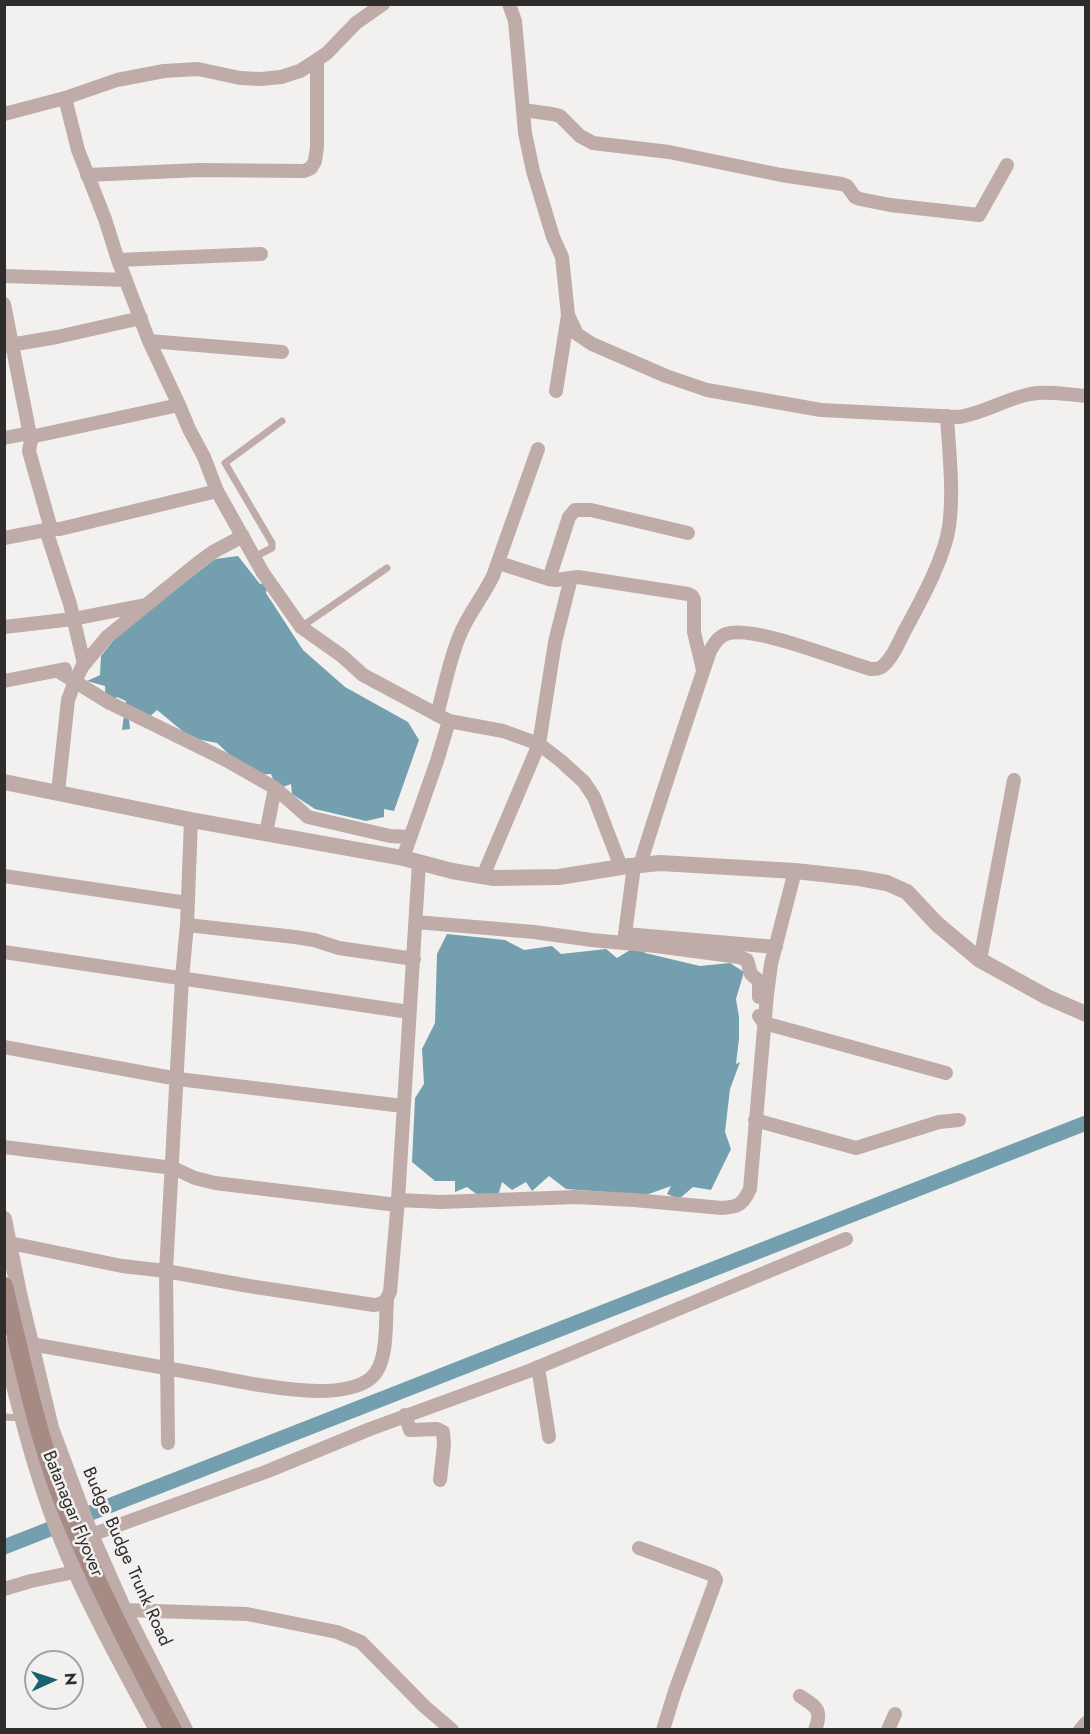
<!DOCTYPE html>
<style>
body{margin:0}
#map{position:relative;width:1090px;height:1734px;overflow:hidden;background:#f3f1ef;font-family:Jost,sans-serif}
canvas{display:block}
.frame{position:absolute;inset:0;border:6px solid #2e2d2c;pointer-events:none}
.north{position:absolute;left:24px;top:1650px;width:60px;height:60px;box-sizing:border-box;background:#f3f1ef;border:2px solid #a4a3a1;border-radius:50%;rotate:87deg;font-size:16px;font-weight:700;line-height:24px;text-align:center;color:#2e2d2c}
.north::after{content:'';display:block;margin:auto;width:21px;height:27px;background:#16626e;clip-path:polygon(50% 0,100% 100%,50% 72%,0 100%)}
</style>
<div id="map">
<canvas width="1090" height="1734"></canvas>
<div class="frame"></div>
<div class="north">N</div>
</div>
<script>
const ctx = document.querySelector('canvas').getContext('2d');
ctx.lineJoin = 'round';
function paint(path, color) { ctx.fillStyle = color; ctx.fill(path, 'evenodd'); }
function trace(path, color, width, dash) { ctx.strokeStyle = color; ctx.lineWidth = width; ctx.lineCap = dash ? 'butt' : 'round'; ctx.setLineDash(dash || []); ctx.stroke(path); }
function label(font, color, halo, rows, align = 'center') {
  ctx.font = font + ' Jost,sans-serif'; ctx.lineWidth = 5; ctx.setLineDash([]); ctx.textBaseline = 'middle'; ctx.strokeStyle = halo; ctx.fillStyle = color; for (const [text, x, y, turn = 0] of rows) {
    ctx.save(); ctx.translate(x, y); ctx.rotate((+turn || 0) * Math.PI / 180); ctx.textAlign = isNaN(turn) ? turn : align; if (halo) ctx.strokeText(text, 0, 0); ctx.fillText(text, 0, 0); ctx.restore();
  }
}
paint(new Path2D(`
 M238 556 260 584 268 583 266 593 303 650 345 687 408 722 419 740 394 811 384 809V817L366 821 315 809 292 794 291 784 277 789 271 774 251 775 217 743 191 738 157 710 146 720 128 710 130 729 122 730 126 701 117 697 106 710 105 686 87 681 100 675 101 656 120 632 215 559Z
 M447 934 505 940 524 950 552 946 561 954 606 949 617 958 638 945 645 953 700 966 730 963 744 972 736 999 739 1017V1039L736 1064 740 1062 730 1089 725 1132 731 1149 711 1190 693 1187 679 1199 667 1194 671 1186 646 1195 566 1189 549 1176 532 1191 526 1182 512 1190 502 1182 497 1199 487 1202 467 1187 455 1192V1181H435L412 1162 415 1098 424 1084 422 1049 435 1023 437 954Z`), '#749faf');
trace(new Path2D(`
 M4 1547 1086 1123`), '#749faf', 15);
trace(new Path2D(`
 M254 557 272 548V543L225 463 282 421
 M301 627 387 568
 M4 1417 22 1418`), '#bfaca8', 7);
trace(new Path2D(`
 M509 4 515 21 525 133 533 171 553 237 562 257 568 315 577 334 592 344 666 376 707 390 821 410 959 417C985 413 1005 399 1030 394 1048 391 1067 394 1086 396
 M65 98 78 150 105 219 118 260 149 341 179 405 189 429 204 457 217 491 263 573 301 627 342 656 363 675 449 721
 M523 110 552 114 560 116 580 136 593 143 669 152 781 175 842 184 847 186 855 197 860 199 890 205 979 215 1007 165
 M4 114 65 98 117 80 164 71 198 69 240 78 261 79 281 77 300 71 317 60 327 53 356 23 383 4
 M87 175 199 170 304 171 311 168 315 161 317 147V60
 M118 260 261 254
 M4 276 126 280
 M4 304 31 440
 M149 341 282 352
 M4 346 57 337 141 318
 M556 391 568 315
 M179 405 35 436 31 440 29 451 51 529H60L217 491
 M4 438 30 433
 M46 530 70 604 84 664
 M4 538 51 529
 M499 563 549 579 556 580 578 577 688 594 692 596 694 600V632L703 670
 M549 579 569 517 575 510H591L688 533
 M4 627 73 619 145 605
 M58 671 108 702 226 760 275 788 308 817 390 836 410 837
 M4 681 65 669
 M437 715C444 689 449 662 459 637 467 615 483 597 493 576L538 449
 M58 792 68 700 75 681 82 667 107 637 198 563 213 552 243 536
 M266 833 275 788
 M403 858 437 761 449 721 503 731 539 744 561 761 584 782 594 797 621 867
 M640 865C662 793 686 722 710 651 714 644 718 637 726 634 752 624 841 661 871 669 877 669 880 669 884 665 893 657 898 644 903 634 919 604 944 560 949 527 954 491 949 452 947 416
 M634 866 625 934 776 947
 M4 876 187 903
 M483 876 539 744 555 642 571 578
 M416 922 534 932 592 940 656 946 739 957 747 960 751 974 759 981V997
 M187 925 295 937 314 940 339 948 414 959
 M4 952 409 1012
 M980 960 1014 780
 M759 1016 764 1023 946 1073
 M4 1047 178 1079 403 1106
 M755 1120 856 1148 939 1122 959 1120
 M4 1147 173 1168 195 1178 215 1183 397 1205
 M398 1200 441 1202 576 1197 634 1200 722 1208C739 1207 743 1204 750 1189L767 994 771 964 795 871
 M10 1243 122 1266 166 1271 249 1286 374 1305C384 1304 386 1301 390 1292L398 1200 419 863
 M31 1344C89 1354 147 1365 205 1375 242 1382 281 1390 318 1391 334 1391 358 1389 371 1378 389 1363 385 1322 387 1300
 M538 1367 549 1437
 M405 1415 410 1430 437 1429 443 1432 444 1445 440 1480
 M168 1443 166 1271 182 978 187 925 191 820
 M91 1535 268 1471 370 1429 529 1371 846 1239
 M639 1548 710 1574 714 1576 716 1580 675 1691 663 1730
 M4 1589 31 1581 84 1570
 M124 1610 247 1614 337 1632 361 1642 424 1706 452 1730
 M800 1696C816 1707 823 1709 815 1730
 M888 1730 895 1714
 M1080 1730 1086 1723`), '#bfaca8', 14);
trace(new Path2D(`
 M4 782 191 820 403 858 452 871 494 878 559 877 621 867 660 863 795 871 859 878 887 883 907 892 937 924 980 960 1047 997 1086 1014
 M4 1219 19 1293 51 1428 91 1535 124 1610 185 1730
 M4 1346C22 1417 39 1488 68 1555 94 1615 126 1672 157 1730`), '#bfaca8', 16);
trace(new Path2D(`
 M4 1286C21 1356 35 1427 60 1494 92 1576 132 1653 173 1730`), '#a68a84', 18);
label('18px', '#2e2d2c', '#f3f1ef', [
 ["Batanagar Flyover",72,1514,68],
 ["Budge Budge Trunk Road",126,1557,66]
]);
</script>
